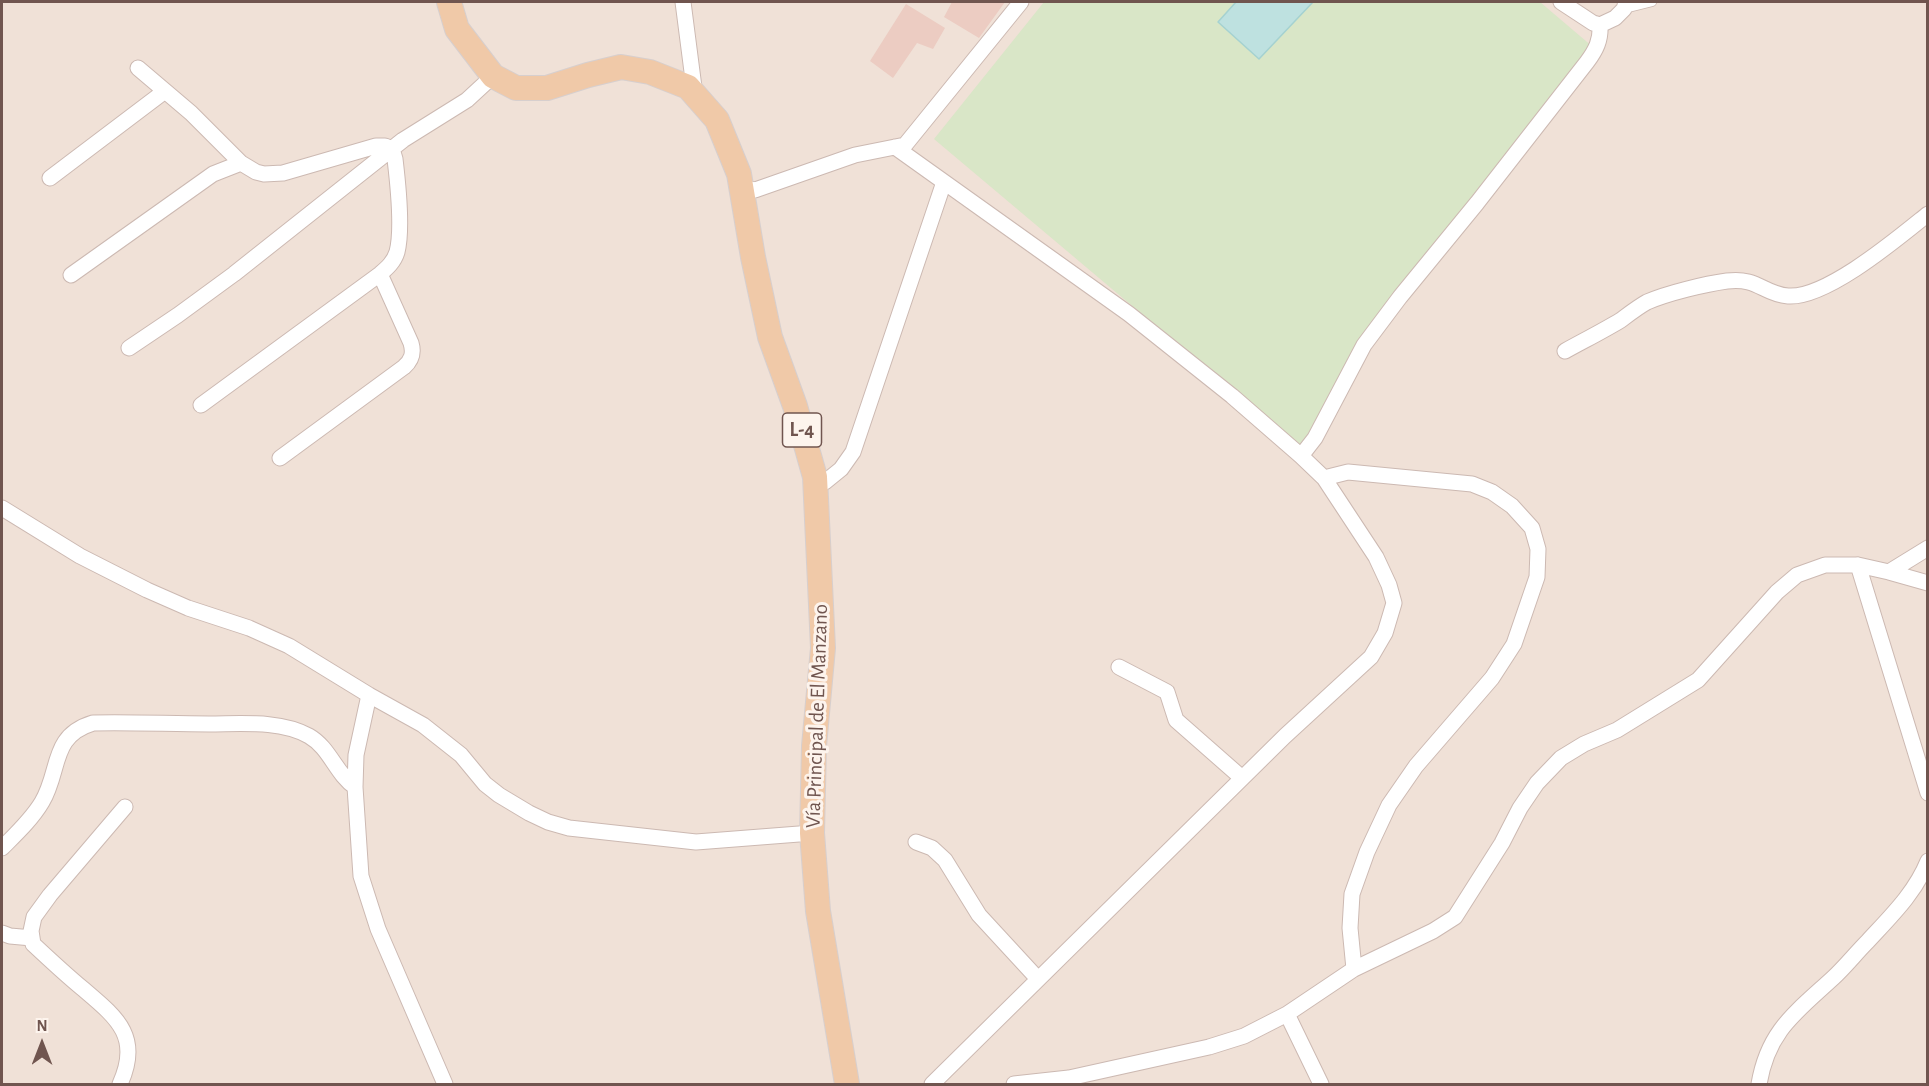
<!DOCTYPE html>
<meta charset="utf-8">
<style>
body{margin:0}
#map{position:relative;width:1929px;height:1086px;overflow:hidden;background:#faf0e7;font-family:"Alegreya Sans",sans-serif}
canvas{display:block}
.frame{position:absolute;inset:0;border:3px solid #70554f;pointer-events:none}
.north{position:absolute;left:12px;top:1014px;width:60px;height:60px;-webkit-text-stroke:4px #fdf4ed;paint-order:stroke;rotate:0deg;font-size:16px;font-weight:700;line-height:24px;text-align:center;color:#70554f}
.north::after{content:'';display:block;margin:auto;width:21px;height:27px;background:#70554f;clip-path:polygon(50% 0,100% 100%,50% 72%,0 100%)}
</style>
<div id="map">
<canvas width="1929" height="1086"></canvas>
<div class="frame"></div>
<div class="north">N</div>
</div>
<script>
const ctx = document.querySelector('canvas').getContext('2d');
ctx.lineJoin = 'round';
function paint(path, color) { ctx.fillStyle = color; ctx.fill(path, 'evenodd'); }
function trace(path, color, width, dash) { ctx.strokeStyle = color; ctx.lineWidth = width; ctx.lineCap = dash ? 'butt' : 'round'; ctx.setLineDash(dash || []); ctx.stroke(path); }
function label(font, color, halo, rows, align = 'center') {
  ctx.font = font + ' "Alegreya Sans",sans-serif'; ctx.lineWidth = 6; ctx.setLineDash([]); ctx.textBaseline = 'middle'; ctx.strokeStyle = halo; ctx.fillStyle = color; for (const [text, x, y, turn = 0] of rows) {
    ctx.save(); ctx.translate(x, y); ctx.rotate((+turn || 0) * Math.PI / 180); ctx.textAlign = isNaN(turn) ? turn : align; if (halo) ctx.strokeText(text, 0, 0); ctx.fillText(text, 0, 0); ctx.restore();
  }
}
paint(new Path2D(`
 M2 2H1927V1084H2Z`), '#f0e1d7');
paint(new Path2D(`
 M1044 2H1540L1600 53 1465 212 1296 456 1226 385 934 139Z`), '#d9e6c7');
const water = new Path2D(`
 M1236 2H1313L1259 59 1218 22Z`);
paint(water, '#bee1e0');
trace(water, '#a5d2d1', 1.5);
paint(new Path2D(`
 M952 2H1005L979 38 944 17Z
 M906 4 945 28 933 49 917 43 893 78 870 61Z`), '#ecccc2');
const service = new Path2D(`
 M1624 9 1652 2`);
const minor = new Path2D(`
 M683 2 695 95
 M1561 2 1593 23 1600 25 1615 18 1624 9 1626 2
 M138 68 191 113 241 163 256 172 264 174 283 173 376 146H385L392 149 395 159C398 184 403 229 397 252 394 262 387 268 380 274L201 405
 M895 147 1129 314 1232 396 1301 456 1324 478 1376 557 1389 585 1394 603 1385 633 1371 657 1285 736 932 1084
 M50 178 165 91
 M740 180 742 188 755 190 855 155 905 145 1021 2
 M71 275 213 174 241 163
 M129 348 178 315 234 274 403 140 467 100 493 76
 M1565 351C1583 341 1603 331 1621 320 1629 314 1638 307 1647 302 1668 293 1705 284 1727 281 1758 277 1763 294 1788 296 1826 299 1898 238 1928 214
 M1301 456 1315 438 1364 345 1400 297 1477 203 1587 62C1596 50 1601 40 1600 25
 M280 458 404 367C412 360 414 353 411 343L380 274
 M815 477 825 482 841 469 853 452 944 182
 M1324 478 1348 472 1472 484 1492 492 1512 506 1532 528 1538 549 1537 577 1514 644 1492 678 1416 766 1389 805 1367 852 1352 894 1350 928 1354 969
 M2 508 80 556 147 590 188 608 249 628 289 646 369 695 423 725 461 755 485 784 499 795 529 813 548 822 569 828 696 842 812 833
 M1858 565 1928 793
 M1889 572 1928 548
 M1119 667 1167 692 1176 720 1242 778
 M369 695 356 755 355 787 361 876 378 929 445 1084
 M916 842 932 848 945 860 979 915 1038 979
 M2 848C16 834 32 819 42 802 61 770 50 736 93 723 132 722 170 724 209 724 241 724 280 720 309 736 330 748 336 774 355 787
 M2 933 10 936 32 938
 M1287 1014 1321 1084
 M120 1084C142 1036 116 1017 82 988 65 974 49 959 33 944L31 931 34 917 50 895 125 807
 M1014 1084 1069 1078 1209 1047 1244 1036 1287 1014 1354 969 1433 931 1455 917 1502 843 1520 808 1537 783 1561 758 1584 744 1617 730 1698 680 1777 592 1797 575 1825 565H1858L1889 572 1928 583
 M1759 1084C1768 1031 1795 1013 1833 978 1845 967 1856 953 1868 941 1891 916 1915 893 1928 861`);
const primary = new Path2D(`
 M449 2 457 29 493 76 516 88H547L588 75 621 67 650 72 688 87 717 120 739 174 753 257 770 337 795 406 815 477 823 648 814 746 812 833 818 911 847 1084`);
trace(service, '#ccb9b2', 10);
trace(minor, '#ccb9b2', 17);
trace(primary, '#d7cfce', 26);
trace(service, '#fff', 8);
trace(minor, '#fff', 15);
trace(primary, '#f0c9a8', 24);
for (const [x, y, w] of [
 [802,430,39]
]) { const box = new Path2D(); box.roundRect(x - w / 2, y - 17, w, 34, 4.5); ctx.fillStyle = '#fdf4ed'; ctx.fill(box); trace(box, '#70554f', 1.5); }
label('bold 20px', '#70554f', null, [
 ["L-4",802,430]
]);
label('21px', '#70554f', '#fdf4ed', [
 ["Vía Principal de El Manzano",817,716,-88]
]);
</script>
